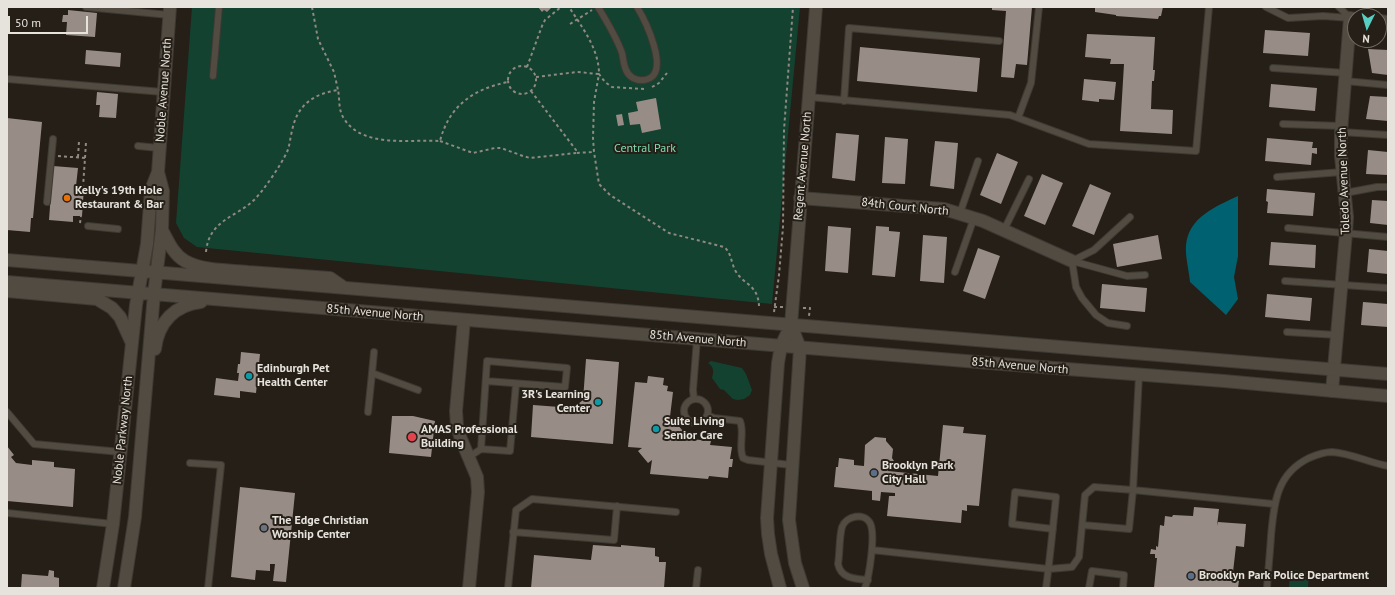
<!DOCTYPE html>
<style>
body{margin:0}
#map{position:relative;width:1395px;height:595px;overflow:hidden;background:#251f17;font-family:"PT Sans",sans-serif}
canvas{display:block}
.frame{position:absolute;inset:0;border:8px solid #e6e2dc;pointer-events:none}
.north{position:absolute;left:1347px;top:8px;width:40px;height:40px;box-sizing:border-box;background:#251f17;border:1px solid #726d66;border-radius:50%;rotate:185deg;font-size:11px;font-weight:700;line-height:16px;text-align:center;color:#e6e2dc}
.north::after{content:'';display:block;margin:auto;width:14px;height:18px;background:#57cec2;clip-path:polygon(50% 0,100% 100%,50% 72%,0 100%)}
.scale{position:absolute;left:8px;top:16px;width:80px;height:18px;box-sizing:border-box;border:2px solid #e6e2dc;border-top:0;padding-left:5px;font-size:12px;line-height:14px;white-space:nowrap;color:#e6e2dc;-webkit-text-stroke:3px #251f17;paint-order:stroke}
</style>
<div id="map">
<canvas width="1395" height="595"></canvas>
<div class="frame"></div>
<div class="north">N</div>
<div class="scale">50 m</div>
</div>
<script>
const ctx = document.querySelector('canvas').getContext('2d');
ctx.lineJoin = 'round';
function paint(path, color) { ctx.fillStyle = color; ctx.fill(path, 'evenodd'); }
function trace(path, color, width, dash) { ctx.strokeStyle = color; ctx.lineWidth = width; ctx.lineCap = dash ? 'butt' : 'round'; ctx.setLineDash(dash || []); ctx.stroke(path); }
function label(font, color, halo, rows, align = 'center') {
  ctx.font = font + ' "PT Sans",sans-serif'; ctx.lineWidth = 4; ctx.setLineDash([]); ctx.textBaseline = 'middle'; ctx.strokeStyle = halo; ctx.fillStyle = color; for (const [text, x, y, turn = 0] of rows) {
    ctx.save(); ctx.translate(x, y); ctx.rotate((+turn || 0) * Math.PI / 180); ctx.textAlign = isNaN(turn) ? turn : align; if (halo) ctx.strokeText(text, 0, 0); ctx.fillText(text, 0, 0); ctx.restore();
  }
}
paint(new Path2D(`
 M192 7H800L772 304 197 247 184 238 176 223Z
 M711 361 742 368 746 374 752 390 750 395 744 399 738 400 733 399 724 390 720 389 712 378C714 371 714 367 708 363Z
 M1290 570 1309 572 1308 588H1289Z`), '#144230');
paint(new Path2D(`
 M1238 196V256L1234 277 1238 299 1226 315 1190 282C1189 271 1185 256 1186 245 1189 217 1215 207 1238 196Z`), '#006270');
paint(new Path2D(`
 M538 7H552L547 12 544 10 542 12Z
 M992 7H1032L1027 65 1016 64 1014 78 1001 77 1006 11 992 10Z
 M1095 7H1163L1161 16H1159L1158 19 1116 16V15L1095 12Z
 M68 10 97 13 95 37 66 35 67 22H62L63 15H68Z
 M1265 30 1310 33 1308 56 1263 53Z
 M1087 34 1155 37 1153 70H1155L1154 81H1152L1151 109 1173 110 1172 134 1120 131 1124 64H1110L1111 59 1085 57Z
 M860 47 980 58 977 92 857 81Z
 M1368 49 1388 50V75L1372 73Z
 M86 50 121 53 120 67 85 64Z
 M1084 79 1116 82 1114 100 1099 99V102L1082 100Z
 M1271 84 1317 88 1315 111 1269 107Z
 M97 92 118 94 116 118 99 117 100 105H96Z
 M1370 96 1388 97V121L1366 119Z
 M656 98 661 129 642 133 640 124 630 125 628 113 638 111 636 102Z
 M622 114 624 125 618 126 616 115Z
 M7 118 42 122 33 218H31L30 232 7 230Z
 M836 133 859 135 855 181 832 178Z
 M885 137 908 139 905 184 882 183Z
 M1267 138 1313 142 1312 148H1317V154L1312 153 1311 165 1265 161Z
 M935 141 958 143 954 189 930 186Z
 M1368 150 1388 152V175L1366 174Z
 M997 153 1018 162 1001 204 980 195Z
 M53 166 78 168 76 186 84 187 82 216H73V222L49 220Z
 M1042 174 1063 183 1045 225 1024 216Z
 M1090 184 1111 193 1094 235 1072 226Z
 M1267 189 1315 193 1313 216 1267 213 1268 202 1266 201Z
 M1372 200 1388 201V225L1370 223Z
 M828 226 851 228 848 273 825 271Z
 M876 226 889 227V231L900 232 895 277 872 275Z
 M923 235 947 237 944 283 920 281Z
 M1158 235 1162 259 1117 267 1113 244Z
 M1271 242 1316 245 1315 268 1269 265Z
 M978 248 1000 256 985 299 963 291Z
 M1369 249 1388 251V274L1367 272Z
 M1102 284 1147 288 1145 312 1100 308Z
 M1267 294 1312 298 1310 321 1265 317Z
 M1363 302 1388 304V327L1361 325Z
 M241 352 260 354 256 393 240 391V398L214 395 216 378 238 381 239 373H237L238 364H240Z
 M586 359 619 362 613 444 531 437 533 405 573 408 583 400Z
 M648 376 664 378 663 385 668 386 667 391 673 392 669 425 672 427 676 423 683 431 678 436 680 438 711 441 710 445 732 447 730 459H733L732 467H729L728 478 709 476 708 479 650 474 652 460 648 463 638 451 642 448 628 447 635 382 647 383Z
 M392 416H413L435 421 431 457 389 453Z
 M943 425 964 427 963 433 986 435 979 506 967 505V511L962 510 961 523 887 516 889 496H895V493L881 492 880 501 872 500V491L834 487 836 467H838L839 458 854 460V465L864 466 865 445 875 437 886 438V441L893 449 892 458 894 461 888 466V471L938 476Z
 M7 446 14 455 11 457 16 463 32 465V460L54 462V467L75 469 73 507 7 501Z
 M240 487 295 493 286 582 273 581 275 564H270V571L256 570 255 580 231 577Z
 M1194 507 1219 509 1217 526 1218 522 1246 524 1244 547 1236 546 1233 572 1240 573 1238 588H1154L1157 558H1155V554H1150L1151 549 1156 550V546L1158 547 1160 525 1164 526 1165 516 1172 517 1173 515 1193 516Z
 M593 545 621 547V545L655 548V556L659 557V562H666L664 588H531L534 555 591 560Z
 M49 570 54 571V577L59 578V588H21L22 574 48 576Z`), '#988d86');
const lane = new Path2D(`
 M86 7 169 15
 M598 7C607 22 616 36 622 53 624 62 624 73 633 78 637 80 643 81 648 79 670 71 645 20 637 7
 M1266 7 1288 18 1323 16 1350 18
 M1339 7 1350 18
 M1273 68 1346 73
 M213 76 219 7
 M7 79 163 92
 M1345 81 1388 85
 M809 97 1010 115 1089 144 1196 151 1209 7
 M844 101 849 28 999 41
 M1018 118 1031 83 1039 7
 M1283 124 1342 126
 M1341 132 1388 135
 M138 146 159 148
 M1277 177 1342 172
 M1345 193 1377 187H1388
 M47 202 53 139
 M960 213 978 161
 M88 226 118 229
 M1288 228 1388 237
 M1004 230 1029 179
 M1072 261 1076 287 1082 298 1096 315 1108 323 1127 326
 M1072 261 1127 276 1145 275
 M1072 261 1094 250 1130 217
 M955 272 974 218
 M1285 281 1388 288
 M1287 332 1337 335
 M374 352 372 373 418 390
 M694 399 693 390 697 339
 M684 411a12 12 0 1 1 24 0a12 12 0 1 1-24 0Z
 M7 412 34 444 121 452
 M368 412 372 373
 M707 415 714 418 740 421C745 433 738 446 743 458L748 460 791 465
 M481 449 510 451 516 384
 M469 457 481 449 487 361 567 368 565 387 486 381
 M190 463 221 465 208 588
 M7 513 113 524
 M1083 525 1129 529 1133 490 1274 504
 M513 532 614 540 617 506
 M872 550 1049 569 1072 567 1079 557 1085 495 1094 487 1133 490 1139 375
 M508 588 516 510 532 499 676 512
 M696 588 698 570
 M865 588C869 577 876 534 870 523 864 512 846 516 842 527 839 538 840 552 838 564 841 579 856 579 868 580
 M1046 588C1050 558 1053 527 1056 497L1015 492 1012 524 1053 529
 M1089 588 1092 571 1124 575 1123 588
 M1267 588C1268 571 1270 554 1271 536 1274 504 1276 474 1309 458 1316 455 1324 452 1332 452 1350 453 1370 463 1388 466`);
const street = new Path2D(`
 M1379 21 1388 22
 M800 198 944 209 983 221 1072 261
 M464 320 456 411 457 426 461 439 477 477 478 492 469 588
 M1332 391 1346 233 1347 217 1341 156V132L1350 18 1355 19`);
const secondary = new Path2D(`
 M162 230C168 241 173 254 185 261 203 271 228 270 248 272 275 274 303 276 330 278L343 287
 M7 260 1388 374
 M7 282 1002 364 1224 381 1388 396
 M7 291 97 299 112 308 120 317 131 341
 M791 325 800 348 789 520 795 563 803 588
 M155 349C158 322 175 305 201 302
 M103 588 113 524 136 305 147 244 151 190 158 172 170 7
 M124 588 135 517 154 294 162 229 163 191 158 172
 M780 588 771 554 768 534 767 518 778 363 781 346 791 325 816 7`);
trace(lane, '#3e3933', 8);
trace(street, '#3e3933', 14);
trace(secondary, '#3e3933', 14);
trace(new Path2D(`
 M312 7 318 39 334 72 338 90
 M570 24 592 10
 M508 80a14 14 0 1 1 28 0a14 14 0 1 1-28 0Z
 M527 67 542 26 545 20 561 7
 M536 77 577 72 599 74C599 49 582 27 569 7
 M652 87 659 83 667 73
 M644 89 612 87 605 82 599 74 594 102 593 138 594 152 599 184 610 195 669 233 724 247C731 252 731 262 735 270 743 285 758 284 759 306
 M531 91 576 150V153L594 152
 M440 141 473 153 495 148H501L523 156 530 158 576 153
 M58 156 85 158 83 187
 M78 157 79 141
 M85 158 86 142
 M80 223 81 216
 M206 252C209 220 235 218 254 200 264 190 281 165 287 152 290 145 290 138 292 131 297 105 313 94 338 90 340 99 338 108 343 117 361 149 411 139 440 141 449 106 473 89 508 82
 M774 307H783
 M803 308H810L809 316
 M774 312 779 275 783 227 784 130 793 7`), '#8e8982', 2, [3, 3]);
trace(lane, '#514b42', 6);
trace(street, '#514b42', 12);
trace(secondary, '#514b42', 12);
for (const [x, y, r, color] of [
 [67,198,4,"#e8710a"],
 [249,376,4,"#0f9aa8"],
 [598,402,4,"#0f9aa8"],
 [656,429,4,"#0f9aa8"],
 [412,437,5,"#e0444e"],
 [874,473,4,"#5c6f8a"],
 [264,528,4,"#6b7280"],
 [1191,576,4,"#5c6f8a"]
]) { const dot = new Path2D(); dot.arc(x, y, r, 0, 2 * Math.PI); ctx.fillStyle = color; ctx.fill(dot); trace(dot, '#251f17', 1.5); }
label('12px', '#e6e2dc', '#251f17', [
 ["Noble Avenue North",164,90,-86],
 ["Regent Avenue North",803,166,-85],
 ["Toledo Avenue North",1344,181,-92],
 ["84th Court North",905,207,6],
 ["85th Avenue North",375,313,5],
 ["85th Avenue North",698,339,5],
 ["85th Avenue North",1020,366,5],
 ["Noble Parkway North",123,430,-84]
]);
label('12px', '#7eddb2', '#251f17', [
 ["Central Park",645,149]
]);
label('bold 12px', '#e6e2dc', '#251f17', [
 ["Kelly's 19th Hole",75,191],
 ["Restaurant & Bar",75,205],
 ["Edinburgh Pet",257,369],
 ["Health Center",257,383],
 ["3R's Learning",590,395,"right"],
 ["Center",590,409,"right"],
 ["Suite Living",664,422],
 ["Senior Care",664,436],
 ["AMAS Professional",421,430],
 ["Building",421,444],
 ["Brooklyn Park",882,466],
 ["City Hall",882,480],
 ["The Edge Christian",272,521],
 ["Worship Center",272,535],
 ["Brooklyn Park Police Department",1199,576]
], 'left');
</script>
